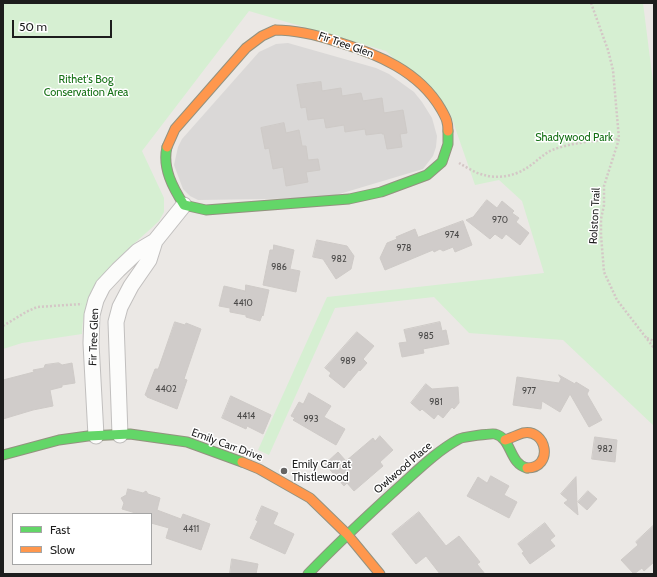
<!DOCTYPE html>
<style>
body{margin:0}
#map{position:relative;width:657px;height:577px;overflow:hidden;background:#ebe8e5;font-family:Cabin,sans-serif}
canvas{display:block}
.frame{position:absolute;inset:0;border:4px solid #1d1d1d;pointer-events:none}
.legend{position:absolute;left:12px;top:513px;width:140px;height:52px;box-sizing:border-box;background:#fff;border:1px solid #a5a5a5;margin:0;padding:5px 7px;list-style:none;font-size:12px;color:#1d1d1d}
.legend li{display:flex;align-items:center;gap:8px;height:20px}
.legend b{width:20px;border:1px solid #a5a5a5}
.scale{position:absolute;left:12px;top:20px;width:100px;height:18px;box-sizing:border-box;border:2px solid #1d1d1d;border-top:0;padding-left:5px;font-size:12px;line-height:14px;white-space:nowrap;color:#1d1d1d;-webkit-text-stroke:3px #fff;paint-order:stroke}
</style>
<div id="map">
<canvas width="657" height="577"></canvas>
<div class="frame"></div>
<ul class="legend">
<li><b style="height:5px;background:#63d668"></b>Fast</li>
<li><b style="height:5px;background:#ff974d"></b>Slow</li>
</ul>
<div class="scale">50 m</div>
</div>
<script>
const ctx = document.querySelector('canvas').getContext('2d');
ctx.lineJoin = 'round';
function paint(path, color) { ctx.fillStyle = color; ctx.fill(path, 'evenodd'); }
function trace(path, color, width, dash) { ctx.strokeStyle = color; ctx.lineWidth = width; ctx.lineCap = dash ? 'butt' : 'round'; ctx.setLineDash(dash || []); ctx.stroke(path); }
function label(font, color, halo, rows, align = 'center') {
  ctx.font = font + ' Cabin,sans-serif'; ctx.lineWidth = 3; ctx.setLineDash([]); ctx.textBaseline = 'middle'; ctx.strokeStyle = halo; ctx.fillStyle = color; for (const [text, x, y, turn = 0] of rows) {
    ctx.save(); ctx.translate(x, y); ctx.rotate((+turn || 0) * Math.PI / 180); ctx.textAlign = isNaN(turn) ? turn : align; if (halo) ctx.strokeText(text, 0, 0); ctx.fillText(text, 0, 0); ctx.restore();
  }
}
paint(new Path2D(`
 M288 43 376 68 389 74 414 92 422 102 432 118 437 136 436 147 433 156 423 169 326 198 198 200 190 196 183 189 174 165 178 147 182 139 259 52 276 44Z`), '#dad8d7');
paint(new Path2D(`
 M3 3H643L654 90V426L563 340 469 333 434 297 335 308 269 455 258 450 327 297 544 273 522 201 499 180 475 185 450 113 386 51 249 11 142 151 164 198V212L159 221C124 254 83 281 82 334L22 343 3 349Z`), '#d6efd2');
const building = new Path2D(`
 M321 82 322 91 341 88 342 96 361 93 363 101 382 98 384 113 403 110 407 133 400 134 402 147 387 149 384 134H382V133L366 135 365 129 345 132 344 125 326 128 324 118 308 120 306 107 301 108 297 85Z
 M284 123 286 133 299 130 302 146H306L308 160 318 159 320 170 306 172 308 182 286 186 283 167 273 169 269 148 265 149 261 128Z
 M487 200 497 208 502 201 514 211 512 213 519 218 516 222 529 233 520 245 506 234 502 239 495 234 490 239 466 220 473 217Z
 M463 221 472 245 455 252 453 247 443 251 440 249 434 252 433 250 385 270 380 258 387 243 397 239 396 237 415 229 418 237Z
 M317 240 347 246 354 256 351 269 336 279 323 259 313 257Z
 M274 245 294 250 290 269 300 271 296 292 263 285 270 250H273Z
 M246 285 269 290 263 316 262 315 260 321 246 317V315L230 312V308L219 306 224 286 245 291Z
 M175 322 185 325 186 323 201 329 184 379 187 380 177 409 147 397V396L145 395 155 369H158Z
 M440 322 442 331 446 330 449 344 423 349 424 353 402 357 399 343 407 342 404 330Z
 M357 332 374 346 363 359 367 363 360 371 359 370 344 388 329 376 331 373 325 368Z
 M59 363 62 365 72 363 75 383 62 385V387L50 390 53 406 33 410 3 419V380L34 372 33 370 44 368 45 365Z
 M559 375 575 384 576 382 589 390 587 394 602 420 589 427 570 394 560 412 542 401 541 409 513 405 517 377 559 383 561 379Z
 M426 384 432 389 458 387 459 403 454 409 452 407 443 418 438 414 434 419 422 409 420 411 411 403Z
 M309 393 331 406 324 417 345 429 336 445 293 420 295 418 291 416 299 402 303 404Z
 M231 396 271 415 263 434 247 426 246 429 222 418Z
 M380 436 393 450 380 462 383 466 354 491 347 483 344 486 325 464 338 452 346 461 373 438 375 441Z
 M595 437 617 440 615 462 592 459Z
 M491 476 509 486 504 495 517 502 509 518 467 496 478 477 487 483Z
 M576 477 577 505 578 515 564 503 568 500 561 494Z
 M128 489 143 493 146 491 148 494 160 498 157 510 181 519 183 514 210 524 201 550 166 538 169 528 151 523V514H139L122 509 124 503 121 498 126 495Z
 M588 491 597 499 587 510 578 502Z
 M262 506 278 513 273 524 294 534 285 554 250 538 258 521 256 520Z
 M419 512 446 546 459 536 480 562 477 564 485 574H440L426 556 416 564 392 534Z
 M545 523 555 536 550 540 555 546 530 564 522 553 524 552 518 544Z
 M654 525V562L644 571 642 568 634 574 621 560 638 545 636 542Z
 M232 559 258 564 256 574H230Z`);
paint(building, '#d0ccca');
trace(building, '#cecac7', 1);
const street = new Path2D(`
 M120 435 116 322 120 307 131 286 149 260 155 241 184 205
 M96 436 91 343 92 315 96 300 103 286 118 270 138 251 155 241`);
const fast = new Path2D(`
 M167 147C162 168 173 188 184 205L206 210 349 199 381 192 427 175 442 162 448 144V131
 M3 455 59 440 88 436 130 434 187 442 242 462
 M308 574C338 543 368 515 400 486 419 469 437 451 459 439 462 437 492 433 495 434 512 438 509 464 527 468`);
const slow = new Path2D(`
 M275 30C297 30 317 35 338 42 377 54 419 71 441 109 446 118 448 121 448 131
 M167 147 175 129 246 48 262 36 275 30
 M505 440C511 438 517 435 523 433 547 428 554 468 527 468
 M242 462 259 469 310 498 347 534 380 574`);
trace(street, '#c1bfbe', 17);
trace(fast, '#93927f', 11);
trace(slow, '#93927f', 11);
trace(new Path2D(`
 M591 3 608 50 613 70 619 139 604 186V205L601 219V235L604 272 617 300 654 348
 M459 163C466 167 475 173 484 175 497 179 514 176 525 169 534 164 541 156 550 151 571 142 596 141 619 139
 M3 326 26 312 37 307 82 304
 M647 338 654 341`), '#d4c7c6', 2.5, [2, 2]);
trace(street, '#fcfcfb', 15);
trace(fast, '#63d668', 9);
trace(slow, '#ff974d', 9);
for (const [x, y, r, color] of [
 [284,471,4,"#656463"]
]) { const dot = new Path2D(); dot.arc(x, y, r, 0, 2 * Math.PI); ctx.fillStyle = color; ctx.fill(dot); trace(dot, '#fff', 1.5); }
label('9px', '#4a4948', null, [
 ["970",500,220],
 ["974",452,235],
 ["978",404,248],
 ["982",339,259],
 ["986",279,267],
 ["4410",243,303],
 ["985",426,336],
 ["989",348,361],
 ["4402",166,389],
 ["977",529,391],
 ["981",436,402],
 ["4414",246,416],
 ["993",311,419],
 ["982",605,449],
 ["4411",191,529]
]);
label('11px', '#1d1d1d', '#fff', [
 ["Fir Tree Glen",346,45,19],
 ["Rolston Trail",595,216,-87],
 ["Fir Tree Glen",94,337,-88],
 ["Emily Carr Drive",227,445,20],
 ["Owlwood Place",403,468,-41]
]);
label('11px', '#157015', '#fff', [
 ["Rithet's Bog",86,80],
 ["Conservation Area",86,93],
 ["Shadywood Park",574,138]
]);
label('11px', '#1d1d1d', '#fff', [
 ["Emily Carr at",292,465],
 ["Thistlewood",292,478]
], 'left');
</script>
